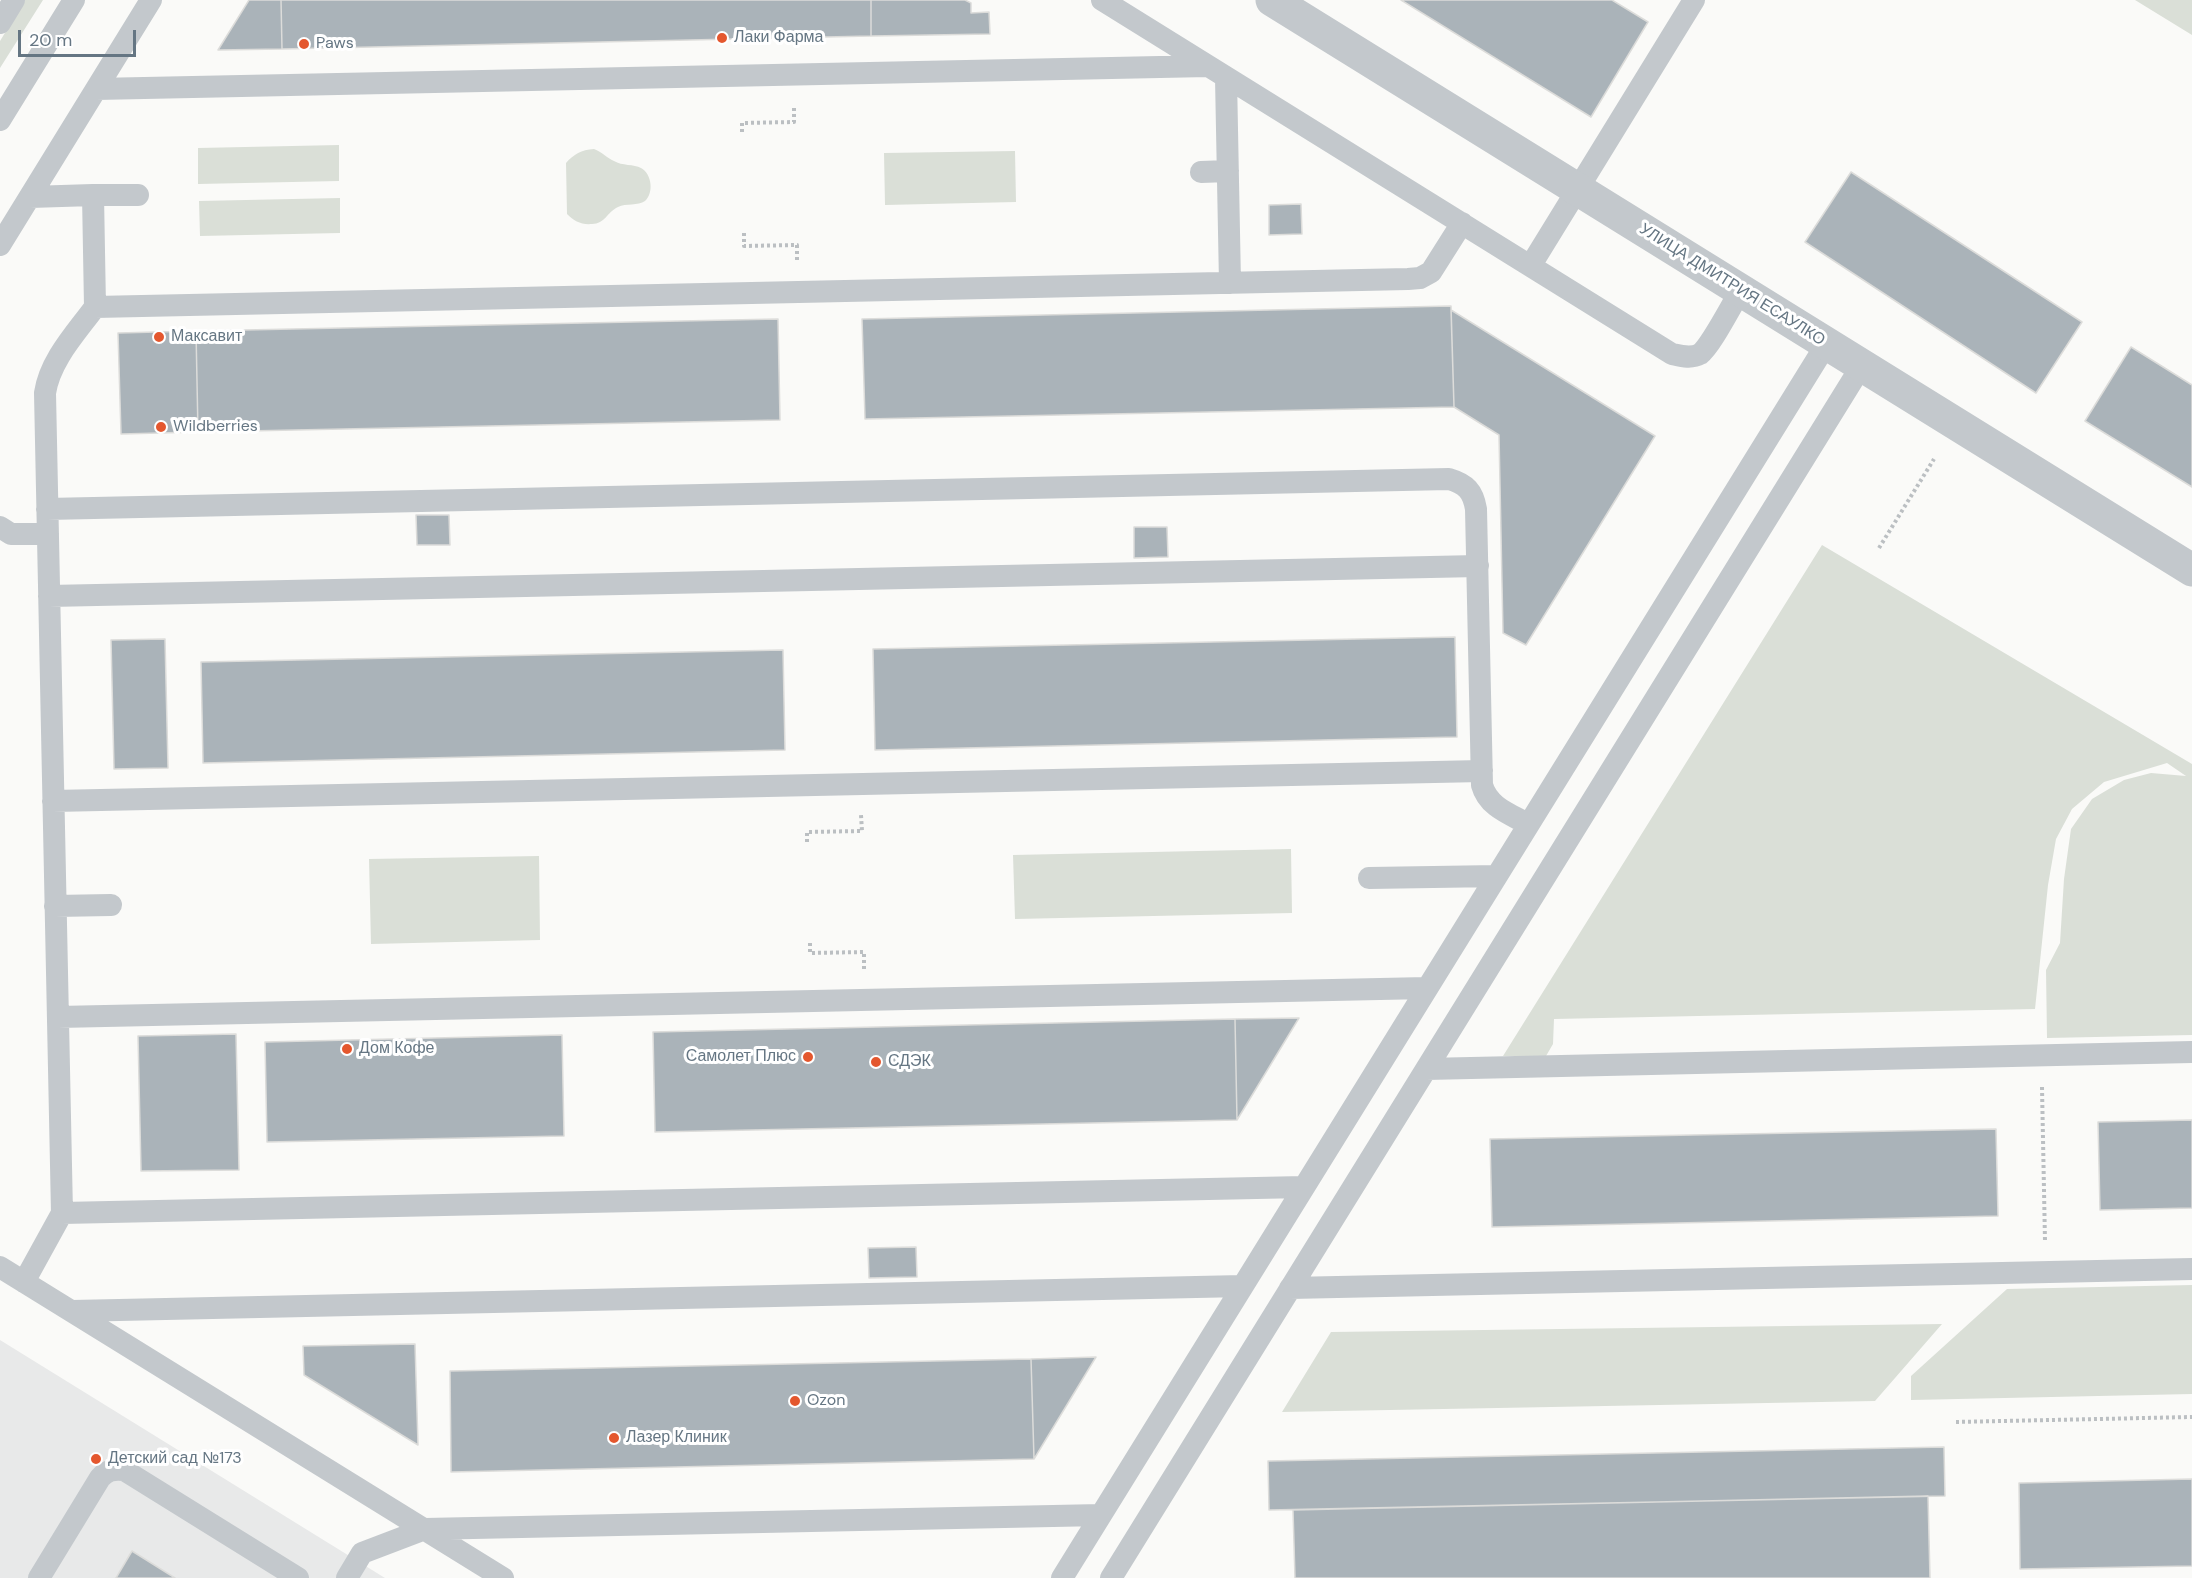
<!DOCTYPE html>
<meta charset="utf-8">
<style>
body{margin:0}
#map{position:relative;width:2192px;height:1578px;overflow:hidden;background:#fafaf8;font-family:"DM Sans",sans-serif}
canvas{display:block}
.scale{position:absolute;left:18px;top:30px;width:118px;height:27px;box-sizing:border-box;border:3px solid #657683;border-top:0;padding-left:8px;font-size:18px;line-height:21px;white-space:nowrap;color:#657683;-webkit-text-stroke:4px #fff;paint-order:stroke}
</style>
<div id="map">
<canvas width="2192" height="1578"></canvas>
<div class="scale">20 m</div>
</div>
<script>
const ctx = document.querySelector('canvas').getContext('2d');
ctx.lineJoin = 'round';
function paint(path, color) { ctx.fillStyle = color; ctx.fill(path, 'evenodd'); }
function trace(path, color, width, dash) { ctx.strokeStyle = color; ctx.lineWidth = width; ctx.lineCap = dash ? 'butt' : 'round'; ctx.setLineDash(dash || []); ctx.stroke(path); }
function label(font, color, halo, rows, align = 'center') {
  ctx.font = font + ' "DM Sans",sans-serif'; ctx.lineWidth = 6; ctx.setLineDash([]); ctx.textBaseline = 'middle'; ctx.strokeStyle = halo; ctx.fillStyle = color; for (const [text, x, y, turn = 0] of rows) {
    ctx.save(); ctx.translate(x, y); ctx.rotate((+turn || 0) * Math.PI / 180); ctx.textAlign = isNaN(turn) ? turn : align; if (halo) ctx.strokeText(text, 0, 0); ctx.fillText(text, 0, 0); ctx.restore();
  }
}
paint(new Path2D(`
 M0 1340 385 1578H0Z`), '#e8e9e9');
paint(new Path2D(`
 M25 0H43L0 68V41Z
 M2135 0H2192V35Z
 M339 145V181L198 184V148Z
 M594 149C602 152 607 158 614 161 622 166 634 164 641 168 652 174 654 193 645 201 638 206 626 203 618 207 607 212 605 224 592 224 581 225 574 221 567 214L566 163C574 154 581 150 594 149Z
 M1015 151 1016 202 885 205 884 153Z
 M340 198V233L200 236 199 201Z
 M1822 545 2192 764V1035L2047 1038 2046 970 2060 943 2064 879 2071 829 2092 799 2124 780 2151 773 2186 776 2167 763 2104 782 2072 809 2056 839 2048 885 2035 1009 1554 1019 1553 1044 1546 1056H1503Z
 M1291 849 1292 913 1015 919 1013 855Z
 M539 856 540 940 371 944 369 859Z
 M2192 1285V1394L1911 1400V1376L2007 1289Z
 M1942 1324 1875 1401 1282 1412 1331 1332Z`), '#dadfd7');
const building = new Path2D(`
 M249 0H281L282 49 218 50Z
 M281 0H871V36L282 49Z
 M871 0H965L971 3V13L989 12 990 34 871 36Z
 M1401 0H1612L1648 22 1591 117Z
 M1851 172 2082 322 2036 393 1805 242Z
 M1301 204 1302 234 1269 235V205Z
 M1451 306 1454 407 865 419 862 319Z
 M1451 310 1655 436 1526 645 1503 633 1499 435 1454 407Z
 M778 319 780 420 198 432 196 331Z
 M196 331 198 432 121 434 118 333Z
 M2131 347 2192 385V487L2085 421Z
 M416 515H449L450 545H417Z
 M1134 527H1167L1168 557 1134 558Z
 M1455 637 1457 737 875 750 873 649Z
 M165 639 168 768 114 769 111 640Z
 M783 650 785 750 203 763 201 662Z
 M1299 1018 1237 1120 1235 1019Z
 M1235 1019 1237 1120 655 1132 653 1032Z
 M236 1034 239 1170 141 1171 138 1036Z
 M562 1035 564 1136 267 1142 265 1042Z
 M2192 1120V1208L2100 1210 2098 1122Z
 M1996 1129 1998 1216 1492 1227 1490 1139Z
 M916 1247 917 1277 869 1278 868 1248Z
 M415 1344 418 1445 304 1375 303 1346Z
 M1096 1357 1034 1459 1031 1359Z
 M1031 1359 1034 1459 451 1472 450 1371Z
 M1944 1447 1945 1496 1269 1510 1268 1461Z
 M2192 1479V1566L2020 1569 2019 1483Z
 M1928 1496 1930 1578H1295L1293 1510Z
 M132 1551 175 1578H116Z`);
paint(building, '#aab3b9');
trace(building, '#dcdcda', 1.5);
trace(new Path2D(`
 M742 132V123L794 122V106
 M744 233V246L797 245V262
 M1879 548 1934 459
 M807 842V832L862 831 861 815
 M810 943V953L864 952V969
 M2042 1087 2045 1241
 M1956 1422 2192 1417`), '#bbbfc2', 4, [3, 3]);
trace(new Path2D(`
 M1102 0 1672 354C1681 356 1691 359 1700 354 1711 346 1732 304 1741 290
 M0 23 14 0
 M1226 78 1230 283
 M96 89 1208 66
 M0 120 74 0
 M1201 172 1228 171
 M93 195H138
 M30 197 93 195 95 307 1408 279 1420 278 1431 272 1462 223
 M0 245 151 0
 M1531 265 1694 0
 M95 307C76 333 50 360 45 393L62 1213 1304 1187
 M47 509 1449 479C1466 484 1473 491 1476 509L1482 785C1488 807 1510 814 1528 824
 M0 527 11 534H48
 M49 596 1478 566
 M53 801 1482 771
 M1369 878 1497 876
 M55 906 111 905
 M58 1017 1427 988
 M1426 1069 2192 1052
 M0 1267 503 1578
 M24 1282 62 1213
 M1290 1288 2192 1269
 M72 1311 1243 1286
 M39 1578 100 1478C107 1470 113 1469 124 1470L298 1578
 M347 1578 362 1553 425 1529 1101 1515
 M1062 1578 1827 343
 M1111 1578 1862 365`), '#c3c8cc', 22);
trace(new Path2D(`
 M1272 0 2192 570`), '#c3c8cc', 33);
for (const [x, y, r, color] of [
 [722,38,6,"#e4572e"],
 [304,44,6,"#e4572e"],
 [159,337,6,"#e4572e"],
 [161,427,6,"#e4572e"],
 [347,1049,6,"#e4572e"],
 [808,1057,6,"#e4572e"],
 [876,1062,6,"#e4572e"],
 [795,1401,6,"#e4572e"],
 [614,1438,6,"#e4572e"],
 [96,1459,6,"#e4572e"]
]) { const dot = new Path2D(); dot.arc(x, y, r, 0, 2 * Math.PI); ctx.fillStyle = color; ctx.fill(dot); trace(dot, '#fff', 2); }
label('16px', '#657683', '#fff', [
 ["Лаки Фарма",734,38],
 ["Paws",316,44],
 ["Максавит",171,337],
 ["Wildberries",173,427],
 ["Дом Кофе",359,1049],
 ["Самолет Плюс",796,1057,"right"],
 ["СДЭК",888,1062],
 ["Ozon",807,1401],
 ["Лазер Клиник",626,1438],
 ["Детский сад №173",108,1459]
], 'left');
label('16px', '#657683', '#fff', [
 ["УЛИЦА ДМИТРИЯ ЕСАУЛКО",1732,285,32]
]);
</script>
